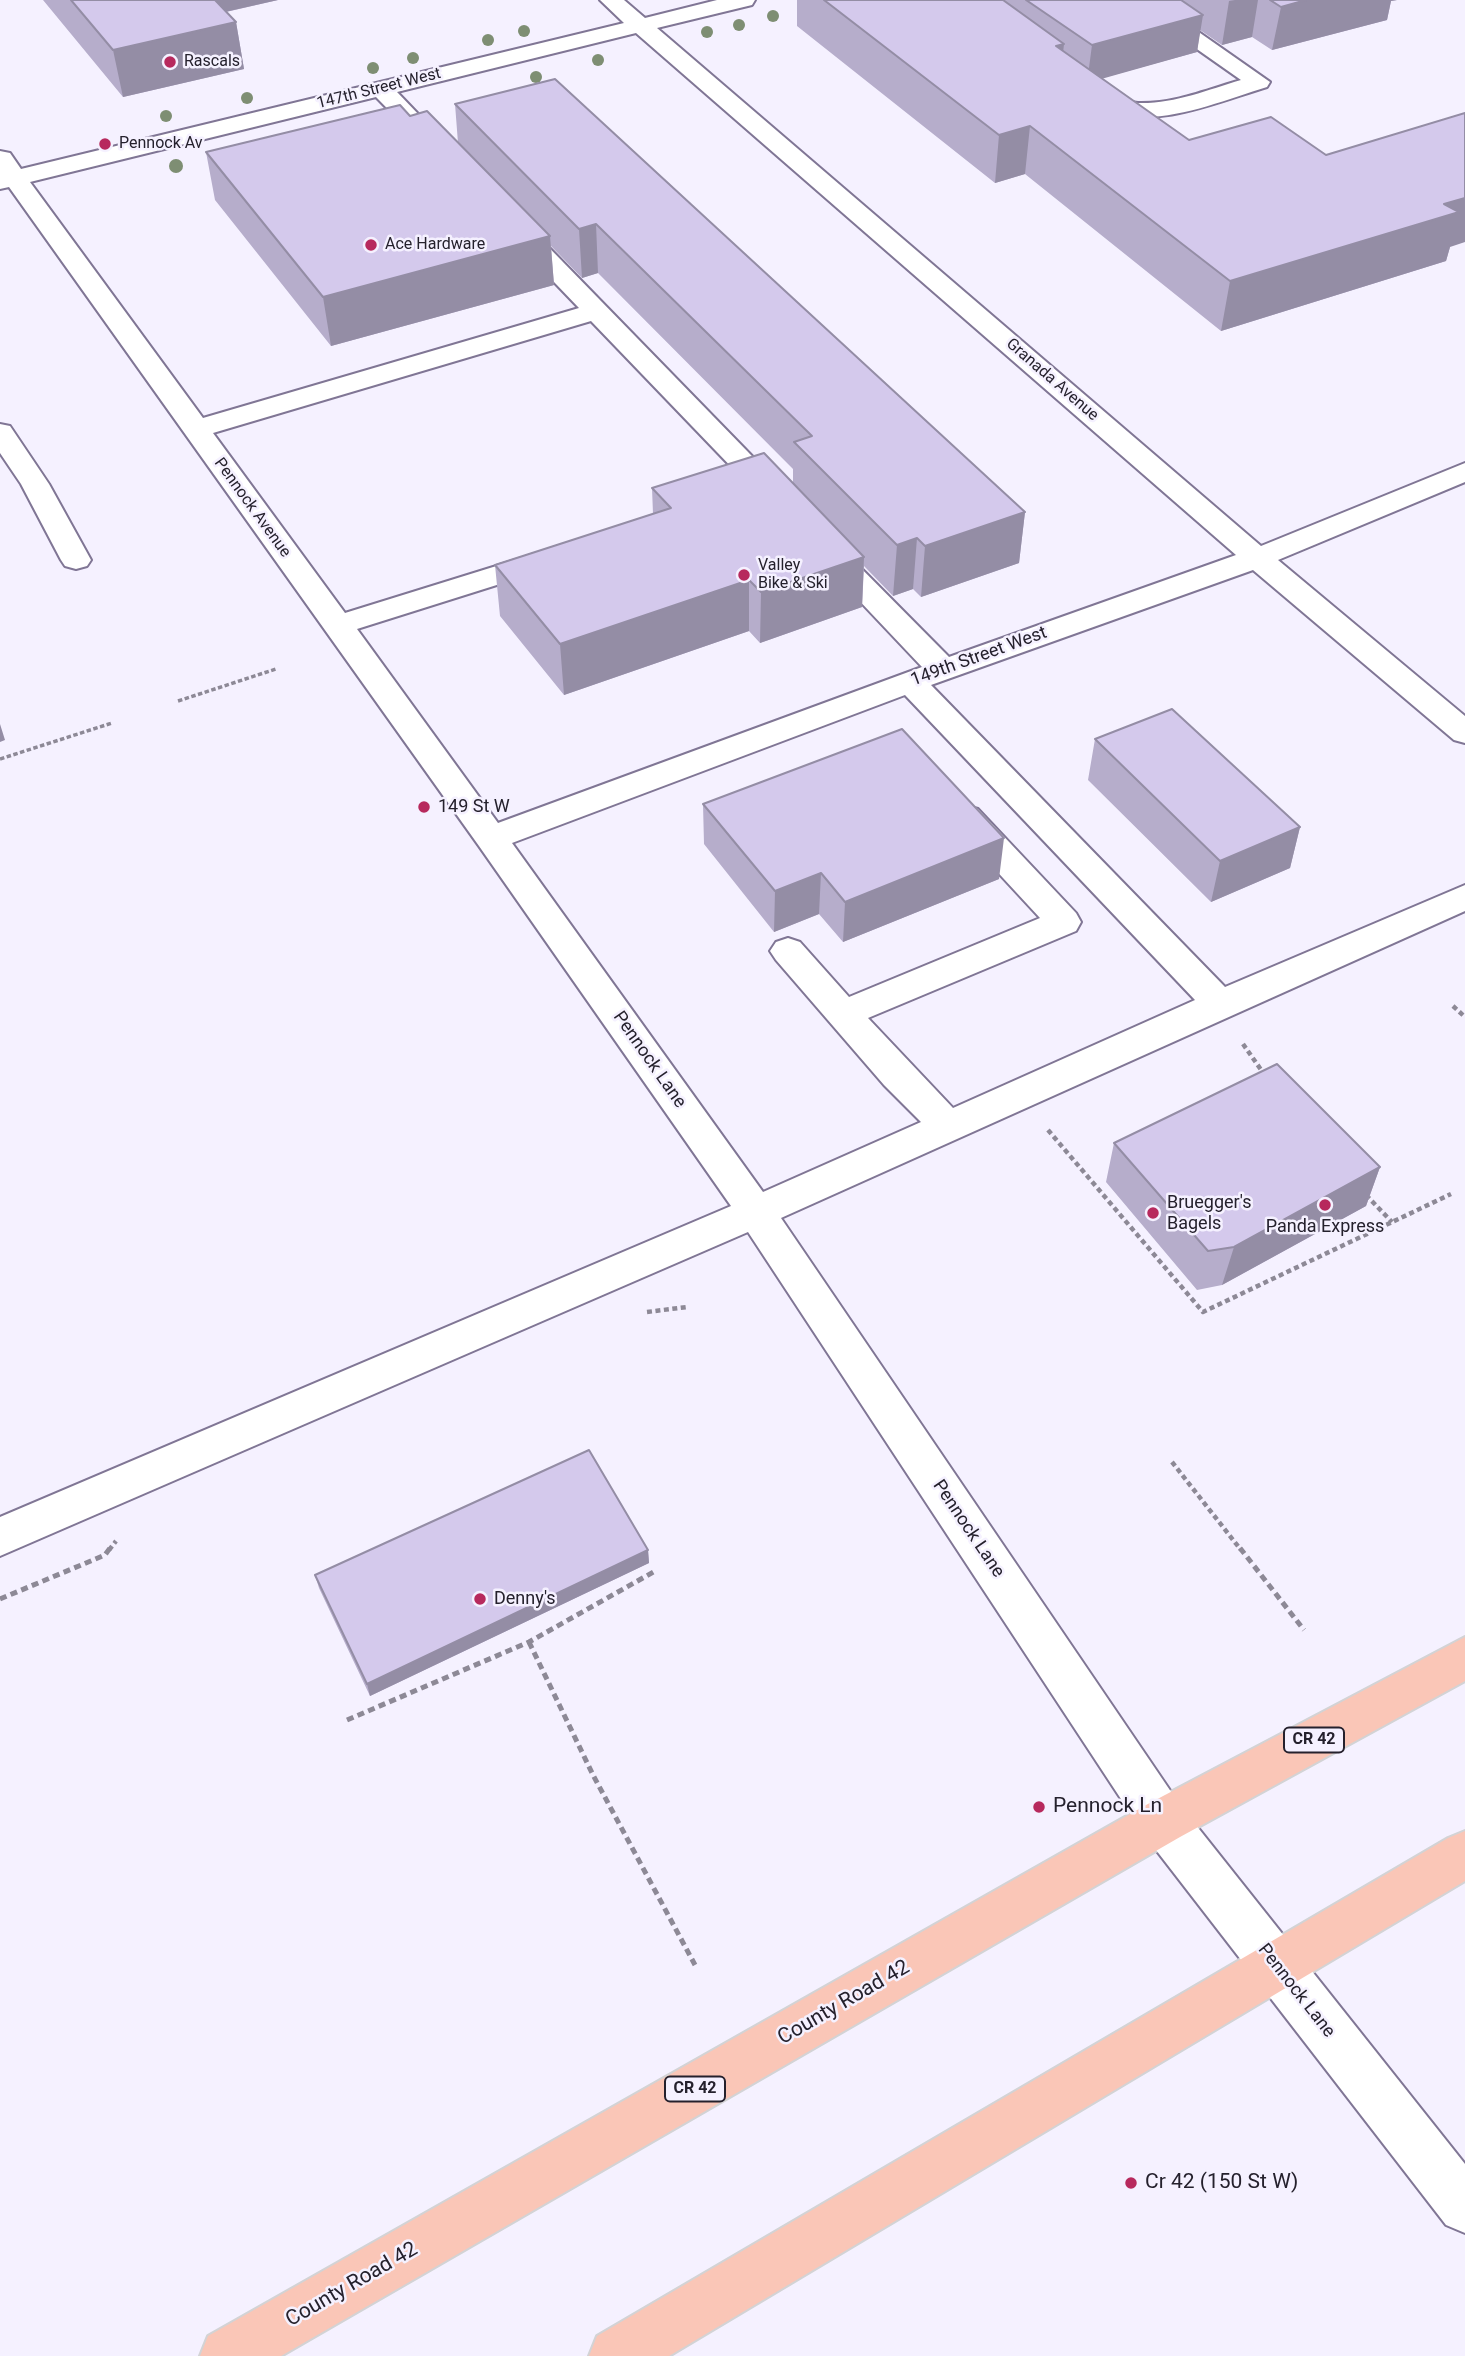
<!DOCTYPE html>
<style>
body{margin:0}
canvas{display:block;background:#f5f1ff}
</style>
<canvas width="1465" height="2356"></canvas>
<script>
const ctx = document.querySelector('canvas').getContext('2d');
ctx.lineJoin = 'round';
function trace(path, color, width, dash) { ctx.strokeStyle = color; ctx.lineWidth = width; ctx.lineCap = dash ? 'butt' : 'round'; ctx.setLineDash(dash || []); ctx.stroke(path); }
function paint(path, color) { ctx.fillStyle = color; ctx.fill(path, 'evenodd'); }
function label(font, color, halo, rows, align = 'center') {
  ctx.font = font + ' Roboto,sans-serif'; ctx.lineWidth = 5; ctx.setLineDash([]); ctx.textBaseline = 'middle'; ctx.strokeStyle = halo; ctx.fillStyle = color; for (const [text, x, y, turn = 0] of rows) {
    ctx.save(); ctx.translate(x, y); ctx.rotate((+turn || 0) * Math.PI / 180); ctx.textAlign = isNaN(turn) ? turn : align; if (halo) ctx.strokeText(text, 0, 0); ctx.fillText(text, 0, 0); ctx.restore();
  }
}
const minor = new Path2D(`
 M600 0H624L645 18 717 0H755L752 5 657 28 1261 546 1465 463V482L1278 560 1465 716V743L1454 740 1253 570 931 685 1225 987 1465 885V911L781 1218 1180 1805 1465 2164V2233L1446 2225 1146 1837 748 1232 0 1556V1517L731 1206 479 846 9 187 0 189V151L10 153 21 169 624 23ZM636 33 1236 555 949 657 838 545 828 542 818 545 813 551 818 557 922 667 498 823 357 629 557 566 561 560 557 554 546 551 535 554 345 613 213 433 591 321 766 503 776 506 786 503 790 497 786 491 525 223 516 220 507 223 503 228 507 233 579 308 203 418 30 182 376 97 425 147H441L445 142 397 92ZM905 695 1195 1000 953 1108 868 1018 1076 931 1081 922 1076 913 978 809 966 806 954 809 949 817 954 825 1040 918 849 997 800 942 788 938 776 942 770 951 776 960 884 1085 921 1122 763 1192 512 843Z
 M1127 0H1153L1270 82 1267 87C1217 102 1157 130 1104 110 1097 108 1091 107 1086 100L1090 95C1106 91 1121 102 1138 103 1174 104 1207 90 1241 80Z
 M0 424 10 426 49 484 91 560 87 566 76 569 65 566 61 560 21 484 0 453Z`);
const highway = new Path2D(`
 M1465 1637V1681L1180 1837 281 2356H200L208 2336 1146 1805Z
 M1465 1831V1881L669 2356H589L597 2336 1448 1838Z`);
trace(minor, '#807695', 4);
trace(highway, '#d3d3d5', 4);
trace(new Path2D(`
 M178 701 276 669
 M0 759 112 723`), '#8d8996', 3.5, [4.5, 2.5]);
trace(new Path2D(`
 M1453 1006 1465 1017
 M1243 1044 1264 1074
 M1048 1130 1203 1312 1451 1194
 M1366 1195 1392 1222
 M647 1312 687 1307
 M1172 1462 1241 1550
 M109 1550 116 1541`), '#8d8996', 4.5, [5, 3.5]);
trace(new Path2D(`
 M1240 1548 1304 1630
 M0 1599 105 1555 110 1548
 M529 1642 593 1775 695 1965
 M347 1720 529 1642 657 1570`), '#8d8996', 5, [7, 4.5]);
paint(minor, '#fff');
paint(highway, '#fac6b7');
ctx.fillStyle = '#7e8e73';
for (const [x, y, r] of [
 [773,16,6],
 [739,25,6],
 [524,31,6],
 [707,32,6],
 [488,40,6],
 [413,58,6],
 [598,60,6],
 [373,68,6],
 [536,77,6],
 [247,98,6],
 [166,116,6],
 [176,166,7]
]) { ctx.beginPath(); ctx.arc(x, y, r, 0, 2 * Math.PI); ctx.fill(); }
paint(new Path2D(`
 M43 0H278L226 12 236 22 244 69 123 97Z
 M797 0H1397L1391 1 1387 20 1272 50 1252 37 1222 45 1200 30 1197 52 1102 78 1189 140 1450 247 1446 261 1221 331 1025 174 995 183 797 26Z
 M455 104 1025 512 1019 563 921 597 913 589 893 596 864 566 862 607 760 643 749 631 564 695 500 616 495 565 653 514 652 488 793 483V469L598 273 582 278 551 246 554 285 331 346 215 200 206 152 410 116 458 143Z
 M1095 739 1300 827 1290 868 1211 902 1088 780Z
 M703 804 999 879 843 942 819 914 774 932 704 844Z
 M1114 1143 1380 1167 1366 1206 1222 1285 1197 1290 1106 1182Z
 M648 1550 649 1563 370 1696 319 1588 315 1575Z`), '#b6adcb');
paint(new Path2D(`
 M198 0H278L216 14Z
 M1235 0H1258L1252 37 1222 45 1229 1Z
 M1306 0H1397L1391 1 1387 20 1272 50 1281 7Z
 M1203 15 1197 52 1087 83 1092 45Z
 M236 22 244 69 123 97 113 50Z
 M1064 44 1059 90 1056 46Z
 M1030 126 1025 174 995 183 999 135Z
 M1465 198V242L1450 247 1446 261 1221 331 1230 281 1444 204Z
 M596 224 598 273 582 278 579 229Z
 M550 236 554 285 331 346 323 297Z
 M1025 512 1019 563 921 597 925 546Z
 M917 538 913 589 893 596 897 545Z
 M864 557 862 607 760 643 761 592Z
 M749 580V631L564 695 560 644Z
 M0 724 5 740 0 742Z
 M1300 827 1290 868 1211 902 1220 861Z
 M1004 838 999 879 843 942 845 902Z
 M821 873 819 914 774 932 775 891Z
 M1380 1167 1366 1206 1222 1285 1234 1247Z
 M648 1550 649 1563 370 1696 367 1684Z`), '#948da5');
const building = new Path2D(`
 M71 0H215L236 22 113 50Z
 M824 0H1003L1064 44 1056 46 1189 140 1271 117 1326 155 1465 113V198L1444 204 1459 212 1230 281 1030 126 999 135Z
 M1026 0H1181L1203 15 1092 45Z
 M1270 0H1306L1281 7Z
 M555 79 1025 512 925 546 917 538 897 545 794 442 812 436 596 224 579 229 455 104Z
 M400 105 410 116 427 111 550 236 323 297 206 152Z
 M764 453 864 557 761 592 749 580 560 644 495 565 671 508 652 488Z
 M1172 709 1300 827 1220 861 1095 739Z
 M902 729 1004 838 845 902 821 873 775 891 703 804Z
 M1277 1064 1380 1167 1234 1247 1208 1251 1114 1143Z
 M589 1450 648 1550 367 1684 315 1575Z`);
paint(building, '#d4c9ec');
trace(building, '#948da5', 2);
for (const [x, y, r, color] of [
 [170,62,7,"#b7295d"],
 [105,144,7,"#b7295d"],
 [371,245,7,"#b7295d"],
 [744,575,7,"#b7295d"],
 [424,807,7,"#b7295d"],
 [1325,1205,7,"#b7295d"],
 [1153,1213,7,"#b7295d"],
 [480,1599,7,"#b7295d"],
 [1039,1807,7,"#b7295d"],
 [1131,2183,7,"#b7295d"]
]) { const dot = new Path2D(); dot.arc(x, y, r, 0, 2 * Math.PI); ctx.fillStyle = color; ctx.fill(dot); trace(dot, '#f5f1ff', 2.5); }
label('16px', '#25212d', '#f5f1ff', [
 ["Rascals",184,62],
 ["Pennock Av",119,144],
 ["Ace Hardware",385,245],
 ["Valley",758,566],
 ["Bike & Ski",758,584]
], 'left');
label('16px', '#25212d', '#f5f1ff', [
 ["147th Street West",379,89,-14],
 ["Granada Avenue",1052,380,41],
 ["Pennock Avenue",252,508,54]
]);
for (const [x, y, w] of [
 [1314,1740,60],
 [695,2089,60]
]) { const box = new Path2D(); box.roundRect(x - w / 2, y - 12.5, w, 25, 5); ctx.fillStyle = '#f5f1ff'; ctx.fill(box); trace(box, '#25212d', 2); }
label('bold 16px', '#25212d', null, [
 ["CR 42",1314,1740],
 ["CR 42",695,2089]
]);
label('18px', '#25212d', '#f5f1ff', [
 ["149th Street West",979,657,-20],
 ["Pennock Lane",649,1060,55],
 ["Pennock Lane",968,1529,56],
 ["Pennock Lane",1296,1991,52]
]);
label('18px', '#25212d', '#f5f1ff', [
 ["149 St W",438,807],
 ["Bruegger's",1167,1203],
 ["Bagels",1167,1224],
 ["Panda Express",1325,1227,"center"],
 ["Denny's",494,1599]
], 'left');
label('21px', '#25212d', '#f5f1ff', [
 ["Pennock Ln",1053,1807],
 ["Cr 42 (150 St W)",1145,2183]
], 'left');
label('21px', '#25212d', '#f5f1ff', [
 ["County Road 42",844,2003,-30],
 ["County Road 42",352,2285,-30]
]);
</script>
